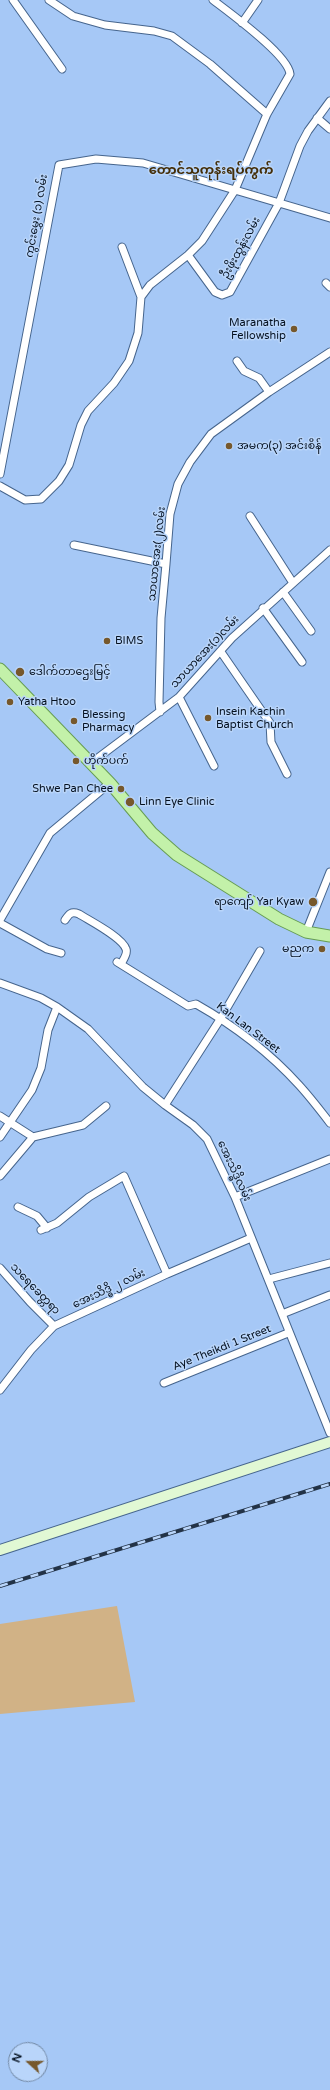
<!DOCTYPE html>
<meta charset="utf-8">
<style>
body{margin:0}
#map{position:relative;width:330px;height:2090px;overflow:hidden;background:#a6c8f6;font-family:"Varela Round",sans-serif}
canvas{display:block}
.north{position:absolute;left:8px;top:2042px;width:40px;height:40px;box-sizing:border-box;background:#b9d5fa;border:1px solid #7187a3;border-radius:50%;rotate:291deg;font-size:11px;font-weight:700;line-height:16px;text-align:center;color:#051120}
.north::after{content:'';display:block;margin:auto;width:14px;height:18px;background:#76582c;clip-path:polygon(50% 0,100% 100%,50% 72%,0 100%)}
</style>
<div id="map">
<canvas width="330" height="2090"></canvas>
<div class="north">N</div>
</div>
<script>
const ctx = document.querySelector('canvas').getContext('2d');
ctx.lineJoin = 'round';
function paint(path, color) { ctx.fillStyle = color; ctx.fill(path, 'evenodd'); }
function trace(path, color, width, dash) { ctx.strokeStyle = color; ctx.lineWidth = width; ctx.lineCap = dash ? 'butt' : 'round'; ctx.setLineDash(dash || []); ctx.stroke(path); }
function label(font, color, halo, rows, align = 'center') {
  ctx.font = font + ' "Varela Round","Noto Sans Myanmar",sans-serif'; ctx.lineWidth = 3; ctx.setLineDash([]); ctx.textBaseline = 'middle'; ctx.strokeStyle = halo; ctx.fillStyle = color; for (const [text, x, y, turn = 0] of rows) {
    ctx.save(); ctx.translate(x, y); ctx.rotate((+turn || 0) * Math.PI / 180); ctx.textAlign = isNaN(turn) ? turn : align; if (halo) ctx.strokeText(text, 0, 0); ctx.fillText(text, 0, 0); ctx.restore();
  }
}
paint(new Path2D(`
 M117 1606 135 1702 0 1714V1624Z`), '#d1b286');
const street = new Path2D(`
 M13 0 62 69
 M49 0 73 16 105 25 154 31 172 36 210 64 267 114
 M242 23 258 0
 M317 118 330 129
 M122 247 141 297
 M188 255 215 292 222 295 230 292 279 203 300 146 308 131 330 101
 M326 283 330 287
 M237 361 244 371 259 378 269 392
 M0 474 59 165 96 159 143 163 330 218
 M0 486 25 500 41 499 59 481 69 465 81 425 88 411 114 383 129 361 138 333 141 297 150 285 188 255 202 241 235 190 267 114 290 74C288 55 230 13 213 0
 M250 516 293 583
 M74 545 166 564
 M283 592 311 631
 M263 608 302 662
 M221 652 270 723 271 742 287 774
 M179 697 214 766
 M160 712 159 702 161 618 166 564 170 514 178 484 190 462 211 434 269 392 330 352
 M91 763 179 697 232 638 330 550
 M0 920 50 833 110 783
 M65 920C69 914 71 911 79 914 90 921 122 937 126 949 128 954 123 960 121 964
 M0 923 47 949 61 953
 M306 932 330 872
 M117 962 188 1006 196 1004C233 1025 270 1053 299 1085 310 1097 320 1110 330 1123
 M0 983 41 998 57 1007 88 1029 143 1087 165 1105 193 1125 207 1139 235 1197 330 1433
 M165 1105 221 1018 260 951
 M0 1116 33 1137
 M0 1137 32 1090 41 1068 48 1030 57 1007
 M0 1176 33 1137 83 1125 106 1106
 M235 1197 330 1159
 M18 1207 37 1216 47 1228
 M41 1230 57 1223 89 1197 124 1176 167 1274
 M0 1268 30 1302 54 1326
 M269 1279 330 1263
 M282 1314 330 1295
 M164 1383 288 1333
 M0 1390 31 1350 54 1326 167 1274 251 1238`);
const secondary = new Path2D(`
 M0 1550 330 1442`);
const primary = new Path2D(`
 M0 669 110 783 152 833 177 855 279 919 306 932 330 936`);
trace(street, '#46658d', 9);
trace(secondary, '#46658d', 12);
trace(primary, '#669c53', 13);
trace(street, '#fff', 7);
trace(secondary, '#e1f8d4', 10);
trace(primary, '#c3f1a9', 11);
const rail = new Path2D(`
 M0 1586 330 1484`);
trace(rail, '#233347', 4);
trace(rail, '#b9d5fa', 2.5, [8]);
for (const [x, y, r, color] of [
 [294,329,4,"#76582c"],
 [229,446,4,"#76582c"],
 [107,641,4,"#76582c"],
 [20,672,5,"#76582c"],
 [10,702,4,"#76582c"],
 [208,718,4,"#76582c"],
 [74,721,4,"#76582c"],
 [76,761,4,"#76582c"],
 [121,789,4,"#76582c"],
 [130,802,5,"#76582c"],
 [313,902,5,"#76582c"],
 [322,949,4,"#76582c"]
]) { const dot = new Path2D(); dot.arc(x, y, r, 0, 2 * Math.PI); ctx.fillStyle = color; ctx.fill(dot); trace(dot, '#b9d5fa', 1.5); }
label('11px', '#051120', '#b9d5fa', [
 ["ကွင်းမွှေး (၁) လမ်း",37,216,-80],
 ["ဦးဖိုးထွန်းလမ်း",241,248,-61],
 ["သာယာအေး(၂)လမ်း",157,554,-84],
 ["သာယာအေး(၁)လမ်း",205,652,-47],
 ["Kan Lan Street",248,1028,37],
 ["အေးသိဒ္ဓိလမ်း",234,1171,65],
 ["သရေခေတ္တရာ",35,1289,46],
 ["အေးသိဒ္ဓိ ၂ လမ်း",109,1289,-25],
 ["Aye Theikdi 1 Street",222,1348,-22]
]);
label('11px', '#051120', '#b9d5fa', [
 ["Maranatha",286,323,"right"],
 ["Fellowship",286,336,"right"],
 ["အမက(၃) အင်းစိန်",237,446],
 ["BIMS",115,641],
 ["ဒေါက်တာဌေးမြင့်",29,672],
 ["Yatha Htoo",18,702],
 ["Insein Kachin",216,712],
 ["Baptist Church",216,725],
 ["Blessing",82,715],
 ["Pharmacy",82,728],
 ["ဟိုက်ပက်",84,761],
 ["Shwe Pan Chee",113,789,"right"],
 ["Linn Eye Clinic",139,802],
 ["ရာကျော် Yar Kyaw",304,902,"right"],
 ["မညက",314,949,"right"]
], 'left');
label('bold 13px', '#442e08', '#b9d5fa', [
 ["တောင်သူကုန်းရပ်ကွက်",211,171]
]);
</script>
